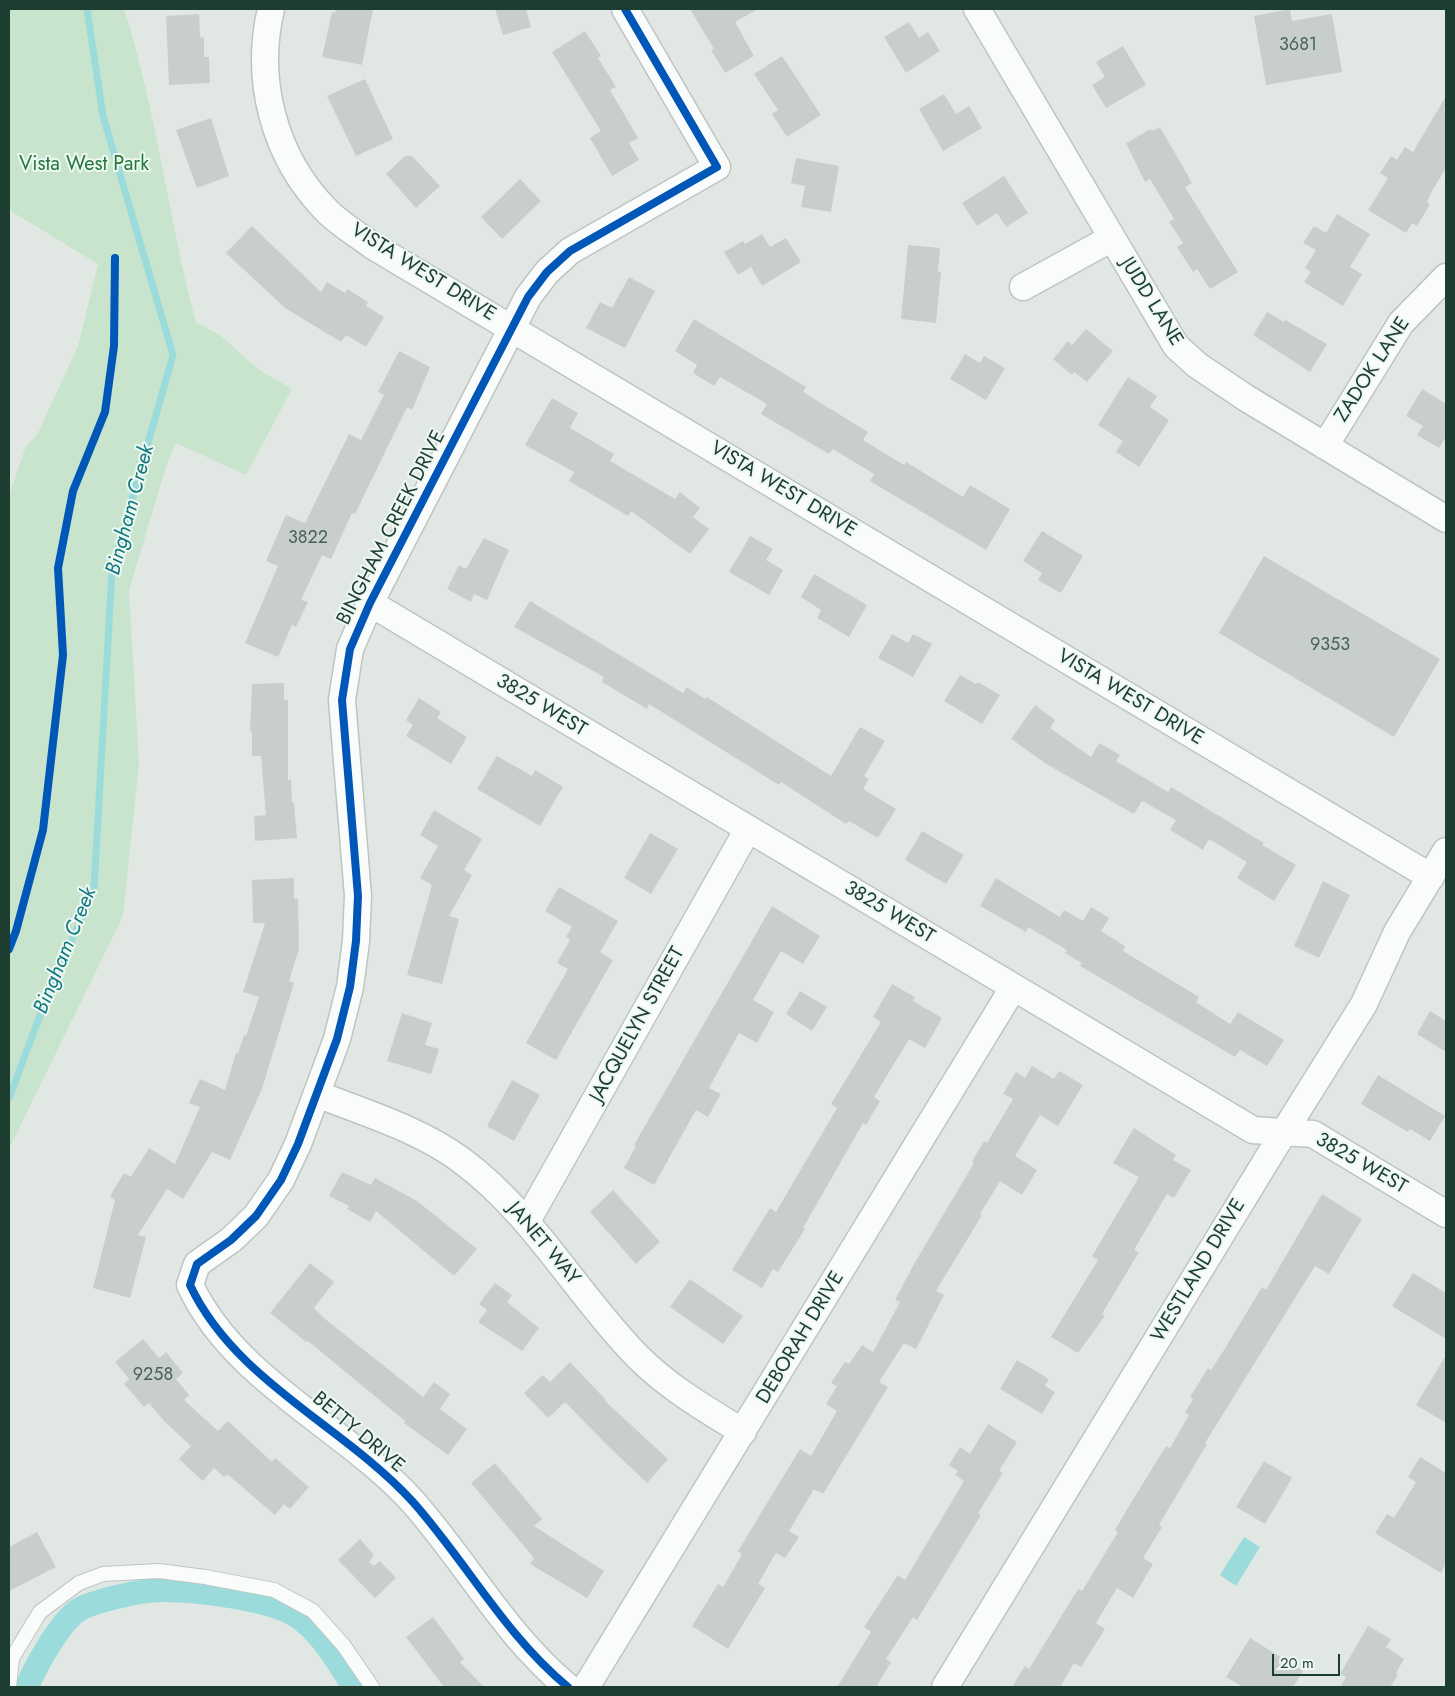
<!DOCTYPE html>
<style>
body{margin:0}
#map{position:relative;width:1455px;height:1696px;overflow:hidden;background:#e1e8e4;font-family:Jost,sans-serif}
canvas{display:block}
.frame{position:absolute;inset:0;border:10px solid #1d3d31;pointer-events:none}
.scale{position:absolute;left:1272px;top:1654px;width:68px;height:22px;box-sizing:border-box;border:2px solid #1d3d31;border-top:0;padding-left:6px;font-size:15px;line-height:18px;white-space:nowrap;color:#1d3d31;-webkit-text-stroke:4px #eef8f2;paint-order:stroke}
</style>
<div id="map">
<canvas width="1455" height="1696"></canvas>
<div class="frame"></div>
<div class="scale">20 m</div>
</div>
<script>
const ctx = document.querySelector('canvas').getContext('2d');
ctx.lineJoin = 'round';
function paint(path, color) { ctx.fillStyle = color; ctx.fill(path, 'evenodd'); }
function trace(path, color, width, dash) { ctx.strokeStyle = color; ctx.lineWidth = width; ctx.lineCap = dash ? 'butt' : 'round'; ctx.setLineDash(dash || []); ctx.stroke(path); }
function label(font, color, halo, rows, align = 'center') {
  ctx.font = font + ' Jost,sans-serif'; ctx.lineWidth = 4; ctx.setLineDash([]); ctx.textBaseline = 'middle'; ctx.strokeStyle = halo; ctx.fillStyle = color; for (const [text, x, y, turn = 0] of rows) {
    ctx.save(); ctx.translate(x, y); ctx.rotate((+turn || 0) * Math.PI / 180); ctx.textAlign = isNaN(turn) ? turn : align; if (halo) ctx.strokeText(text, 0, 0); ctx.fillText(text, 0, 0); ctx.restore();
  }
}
paint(new Path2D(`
 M9 9H124C157 111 168 219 196 322L221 336 259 370 292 389 246 475 176 443 168 460 129 591 139 764 123 916 9 1149V496L26 446 37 435 78 346 98 264 9 210Z`), '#c8e4cd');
paint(new Path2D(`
 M1244 1537 1260 1547 1236 1586 1220 1575Z`), '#9cdbdc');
trace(new Path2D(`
 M9 1098 48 994 94 890 112 570 173 355 103 116 87 9`), '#9cdbdc', 7);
trace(new Path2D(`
 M27 1687C35 1667 59 1624 77 1611 91 1601 143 1590 161 1590 194 1590 271 1598 298 1617 323 1634 338 1663 354 1687`), '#9cdbdc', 24);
paint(new Path2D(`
 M336 9H373L362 65 322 57 332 12 335 13Z
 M495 9H526L531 27 503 35Z
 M690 9H758L735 22 754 56 725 73 711 50 714 49Z
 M1290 9 1292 21 1332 14 1342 72 1266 85 1254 16Z
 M199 14 200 37 204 38V57H209L210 83 169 85 166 16Z
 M909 22 919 38 928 32 940 51 906 73 884 37Z
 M585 31 601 56 598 58 616 87 610 90 638 138 629 143 639 160 612 176 590 138 601 131 552 52Z
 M1123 46 1146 85 1106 108 1092 85 1105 77 1096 62Z
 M782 56 821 115 787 137 772 114 778 110 754 74Z
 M365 79 393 139 356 156 327 96Z
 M944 94 956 114 969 106 982 128 943 151 919 109Z
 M1446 96V168L1432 191 1427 202 1430 204 1417 226 1412 223 1406 233 1368 210 1388 178 1380 173 1391 156 1397 160 1405 147 1413 152Z
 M211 118 229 176 197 188 176 130Z
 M1160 127 1192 183 1185 187 1238 272 1210 289 1197 269 1193 272 1177 247 1183 243 1169 222 1174 219 1150 179 1145 182 1126 143 1151 129 1152 131Z
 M405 156H412L440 186 416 208 386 174Z
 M796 158 839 166 831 212 801 207 805 186 791 183Z
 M1004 176 1028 213 1006 227 997 213 977 226 962 203Z
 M520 179 541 201 502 239 481 217Z
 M1337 214 1370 234 1350 267 1362 274 1343 306 1304 282 1311 272 1305 268 1316 250 1303 243 1314 226 1326 233Z
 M252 226 321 292 327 282 345 293 347 289 368 302 366 306 384 317 366 347 346 335 341 342 285 308 226 253Z
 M762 234 770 247 786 238 801 262 762 286 751 267 738 275 724 252 743 241 745 244Z
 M908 245 940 248 938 272H941L936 323 901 319Z
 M629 277 655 291 625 348 586 328 600 302 612 308Z
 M1267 312 1284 322 1285 320 1327 344 1310 372 1253 335Z
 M694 319 806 387 803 392 868 432 863 440 904 465 906 462 963 497 970 485 1010 509 986 550 870 481 874 474 833 449 829 454 761 414 767 404 720 377 714 386 693 373 697 365 675 351Z
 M1086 329 1113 351 1087 382 1074 372 1072 375 1053 359 1068 341 1072 345Z
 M399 351 430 367 412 410 407 407 355 514 352 513 331 559 322 555 301 600 308 602 296 627 292 625 278 657 245 643 278 566 266 561 286 515 305 523 349 434 361 440 384 395 378 392Z
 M965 354 980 363 984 356 1005 368 986 400 950 379Z
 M1128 377 1157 396 1150 407 1169 420 1139 467 1116 452 1123 441 1098 425Z
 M1422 389 1446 404V437L1439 448 1417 435 1423 426 1406 416Z
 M552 398 578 413 570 428 614 454 610 461 675 499 680 492 700 508 693 517 709 529 690 554 631 511 628 516 569 481 574 472 525 445Z
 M1042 531 1083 556 1061 593 1038 580 1042 573 1023 561Z
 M750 536 773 549 766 560 783 570 769 595 729 572Z
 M484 538 509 550 487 600 474 594 471 602 447 589 459 565 466 569Z
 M1264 556 1440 659 1394 737 1219 633Z
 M814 574 867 605 849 637 817 618 821 610 801 597Z
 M530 601 683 693 687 687 705 699 707 697 831 776 860 727 885 741 864 776 869 779 863 789 896 809 878 838 849 821 846 824 781 782 779 785 649 704 647 709 602 682 604 677 514 627Z
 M892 634 908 643 913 634 932 644 913 677 878 658Z
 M960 675 976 684 978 682 1000 695 982 724 944 701Z
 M284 683V700H288V780L291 779 292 803H294L297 838 255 841 254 816 266 815 261 756H252V732L250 731 252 684Z
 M419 698 441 712 437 718 467 737 451 764 406 736 413 725 406 720Z
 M1035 705 1055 720 1050 728 1091 757 1099 743 1120 755 1116 761 1168 792 1171 787 1264 843 1262 845 1296 865 1274 901 1237 878 1247 862 1209 839 1203 850 1170 830 1176 820 1142 801 1134 814 1048 765 1011 739Z
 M497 756 532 776 535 770 563 787 540 826 477 789Z
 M434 810 482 839 464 870 472 875 449 916 459 919 442 984 407 975 432 885 420 878 438 846 420 835Z
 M922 831 964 855 946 884 905 860Z
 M650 833 678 849 651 894 624 878Z
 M294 878V899H298L299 949 289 981 294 983 262 1089 230 1160 212 1152 183 1199 167 1189 138 1235 146 1237 130 1298 93 1288 115 1200 110 1196 124 1173 131 1177 149 1148 175 1164 200 1107 189 1103 200 1079 225 1090 236 1053H238L244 1035 246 1036 259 997 243 992 265 923H253L252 880Z
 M996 878 1060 917 1064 910 1083 921 1091 907 1109 918 1101 931 1125 946 1123 951 1199 997 1196 1002 1230 1024 1238 1012 1284 1040 1267 1066 1240 1050 1235 1057 1080 966 1082 963 1065 953 1067 950 1028 927 1026 932 980 906Z
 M1323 881 1350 895 1319 958 1294 946Z
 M559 887 618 921 600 952 613 960 556 1060 526 1043 568 969 557 963 570 940 566 937 572 927 545 911Z
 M772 906 820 936 803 964 781 951 753 1000 774 1012 757 1043 739 1033 709 1088 721 1094 708 1117 696 1110 654 1185 624 1168 636 1146 634 1145Z
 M892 984 915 997 913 1001 942 1018 925 1048 909 1039 874 1097 880 1101 866 1125 863 1123 803 1228 805 1229 778 1272 773 1269 762 1288 732 1270 770 1208 776 1212 837 1108 831 1104 881 1022 873 1017Z
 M800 991 827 1007 812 1031 786 1014Z
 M1430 1011 1446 1021V1052L1417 1034Z
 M402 1013 432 1023 425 1045 439 1049 431 1074 387 1061Z
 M1032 1066 1054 1079 1059 1071 1083 1085 1058 1126 1040 1115 1015 1156 1037 1170 1022 1195 1000 1181 980 1214 982 1215 936 1291 944 1295 916 1349 904 1343 879 1382 888 1387 823 1494 814 1489 789 1531 799 1537 785 1558 776 1553 758 1584 765 1588 728 1649 692 1626 718 1584 723 1587 742 1554 738 1551 800 1449 811 1456 837 1411 826 1404 837 1386 831 1383 845 1362 849 1364 862 1345 873 1352 900 1302 895 1300 914 1264 974 1163 972 1161 984 1141 987 1143 1013 1099 1003 1094 1016 1072 1025 1078Z
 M1378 1075 1445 1116 1430 1141 1410 1129 1408 1132 1361 1104Z
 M512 1080 540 1095 514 1141 487 1126Z
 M1134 1128 1176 1155 1173 1160 1191 1170 1174 1198 1167 1194 1134 1250 1139 1252 1102 1314 1105 1316 1078 1353 1051 1337 1098 1260 1092 1256 1139 1177 1113 1163Z
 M342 1172 371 1185 375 1178 417 1201 477 1249 454 1276 376 1211 370 1222 347 1209 349 1206 329 1196Z
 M613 1190 660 1242 636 1264 590 1212Z
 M1322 1194 1362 1219 1329 1274 1315 1266 1205 1443 1207 1444 1159 1525 1162 1527 1143 1558 1153 1564 1133 1598 1117 1588 1096 1623 1105 1629 1081 1667 1074 1663 1060 1687H1012L1025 1666 1029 1669 1078 1589 1082 1591 1118 1532 1115 1530 1129 1506 1166 1446 1170 1448 1189 1415 1185 1413 1193 1399 1190 1397 1208 1368 1211 1370 1224 1350 1262 1287 1266 1290Z
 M310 1263 334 1282 314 1308 325 1319 423 1397 434 1382 450 1394 440 1409 467 1429 448 1455 404 1423 405 1421 308 1341 306 1342 270 1313Z
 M1413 1273 1446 1293V1339L1392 1306Z
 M690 1279 743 1316 723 1344 670 1307Z
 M495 1283 512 1295 507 1302 539 1328 522 1351 478 1322 487 1310 479 1304Z
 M143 1339 159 1358 166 1352 183 1373 176 1379 189 1395 184 1400 218 1431 228 1421 272 1462 275 1458 309 1487 290 1509 284 1504 275 1515 227 1474 224 1477 214 1468 203 1481 179 1459 191 1446 164 1421 149 1403 144 1407 124 1384 129 1379 115 1362Z
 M1446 1355V1423L1416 1405Z
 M1017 1360 1049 1379 1045 1386 1055 1392 1042 1414 1000 1389Z
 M570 1362 606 1400 605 1401 668 1459 647 1483 608 1446 565 1402 548 1418 524 1393 543 1375 550 1382Z
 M988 1424 1017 1442 999 1471 1003 1473 978 1513 981 1515 917 1620 913 1617 886 1659 891 1662 876 1687H837L871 1632 864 1627 898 1575 905 1580 964 1481 955 1475 958 1471 949 1465 960 1447 970 1454Z
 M1420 1457 1446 1473V1563L1441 1573 1375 1533 1387 1514 1394 1518 1416 1482 1408 1477Z
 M1264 1461 1292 1478 1265 1524 1236 1507Z
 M495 1463 542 1519 534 1526 604 1571 587 1598 530 1564 534 1558 471 1483Z
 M37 1532 56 1567 9 1591V1547Z
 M360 1539 374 1555 369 1562 374 1566 380 1561 396 1578 375 1598 338 1560Z
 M433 1617 464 1659 460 1662 484 1687H444L406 1637Z
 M1368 1626 1391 1639 1386 1647 1404 1659 1396 1673 1398 1675 1390 1687H1340L1346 1677 1340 1674Z
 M1250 1638 1303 1671 1293 1687H1243L1226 1677Z`), '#c8cfcb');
const service = new Path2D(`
 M9 1687 12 1658 40 1612 79 1583 103 1574 159 1571 205 1577 274 1590 313 1611 344 1646 372 1687`);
const minor = new Path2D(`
 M271 9C254 80 274 156 325 209 338 223 357 234 373 246L1431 877
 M977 9 1176 346 1197 365 1246 398 1446 519
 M1023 287 1112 238
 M1325 446 1401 323 1446 277
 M370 603 1253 1130 1313 1134 1446 1214
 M317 1094C365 1113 419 1129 461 1160 534 1214 576 1294 638 1357 669 1388 707 1410 743 1432
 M527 1221 748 829
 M568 1687C505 1635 467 1563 413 1502 344 1426 235 1381 190 1285L197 1264 231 1240 256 1216 281 1180 298 1144 337 1039 350 987 356 941 358 896 342 700 350 649 370 603 528 297 547 272 570 251 717 167 625 9
 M586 1687 1013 988
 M945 1687 1271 1153 1364 1004 1397 932 1446 851`);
trace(service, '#bec5c1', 16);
trace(minor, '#bec5c1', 29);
trace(service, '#fafcfb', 14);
trace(minor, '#fafcfb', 26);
trace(new Path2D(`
 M9 949 16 931 43 830 63 655 58 568 73 491 105 412 114 346 115 258
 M568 1687C505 1635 467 1563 413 1502 344 1426 235 1381 190 1285L197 1264 231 1240 256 1216 281 1180 298 1144 337 1039 350 987 356 941 358 896 342 700 350 649 370 603 528 297 547 272 570 251 717 167 625 9`), '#0057b8', 8);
label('18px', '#486258', null, [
 ["3681",1298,46],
 ["3822",308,539],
 ["9353",1330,646],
 ["9258",153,1376]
]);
label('20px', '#23783a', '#eef8f2', [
 ["Vista West Park",84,165]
]);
label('20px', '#1d3d31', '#eef8f2', [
 ["VISTA WEST DRIVE",423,273,32],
 ["JUDD LANE",1151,302,58],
 ["ZADOK LANE",1373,370,-57],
 ["VISTA WEST DRIVE",783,490,31],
 ["BINGHAM CREEK DRIVE",392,528,-63],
 ["VISTA WEST DRIVE",1130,698,31],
 ["3825 WEST",541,706,31],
 ["3825 WEST",889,913,31],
 ["JACQUELYN STREET",638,1025,-61],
 ["3825 WEST",1361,1164,30],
 ["JANET WAY",543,1244,50],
 ["WESTLAND DRIVE",1199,1271,-59],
 ["DEBORAH DRIVE",801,1338,-59],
 ["BETTY DRIVE",358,1433,40]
]);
label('italic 21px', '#11797f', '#eef8f2', [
 ["Bingham Creek",131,510,-75],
 ["Bingham Creek",66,951,-68]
]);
</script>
